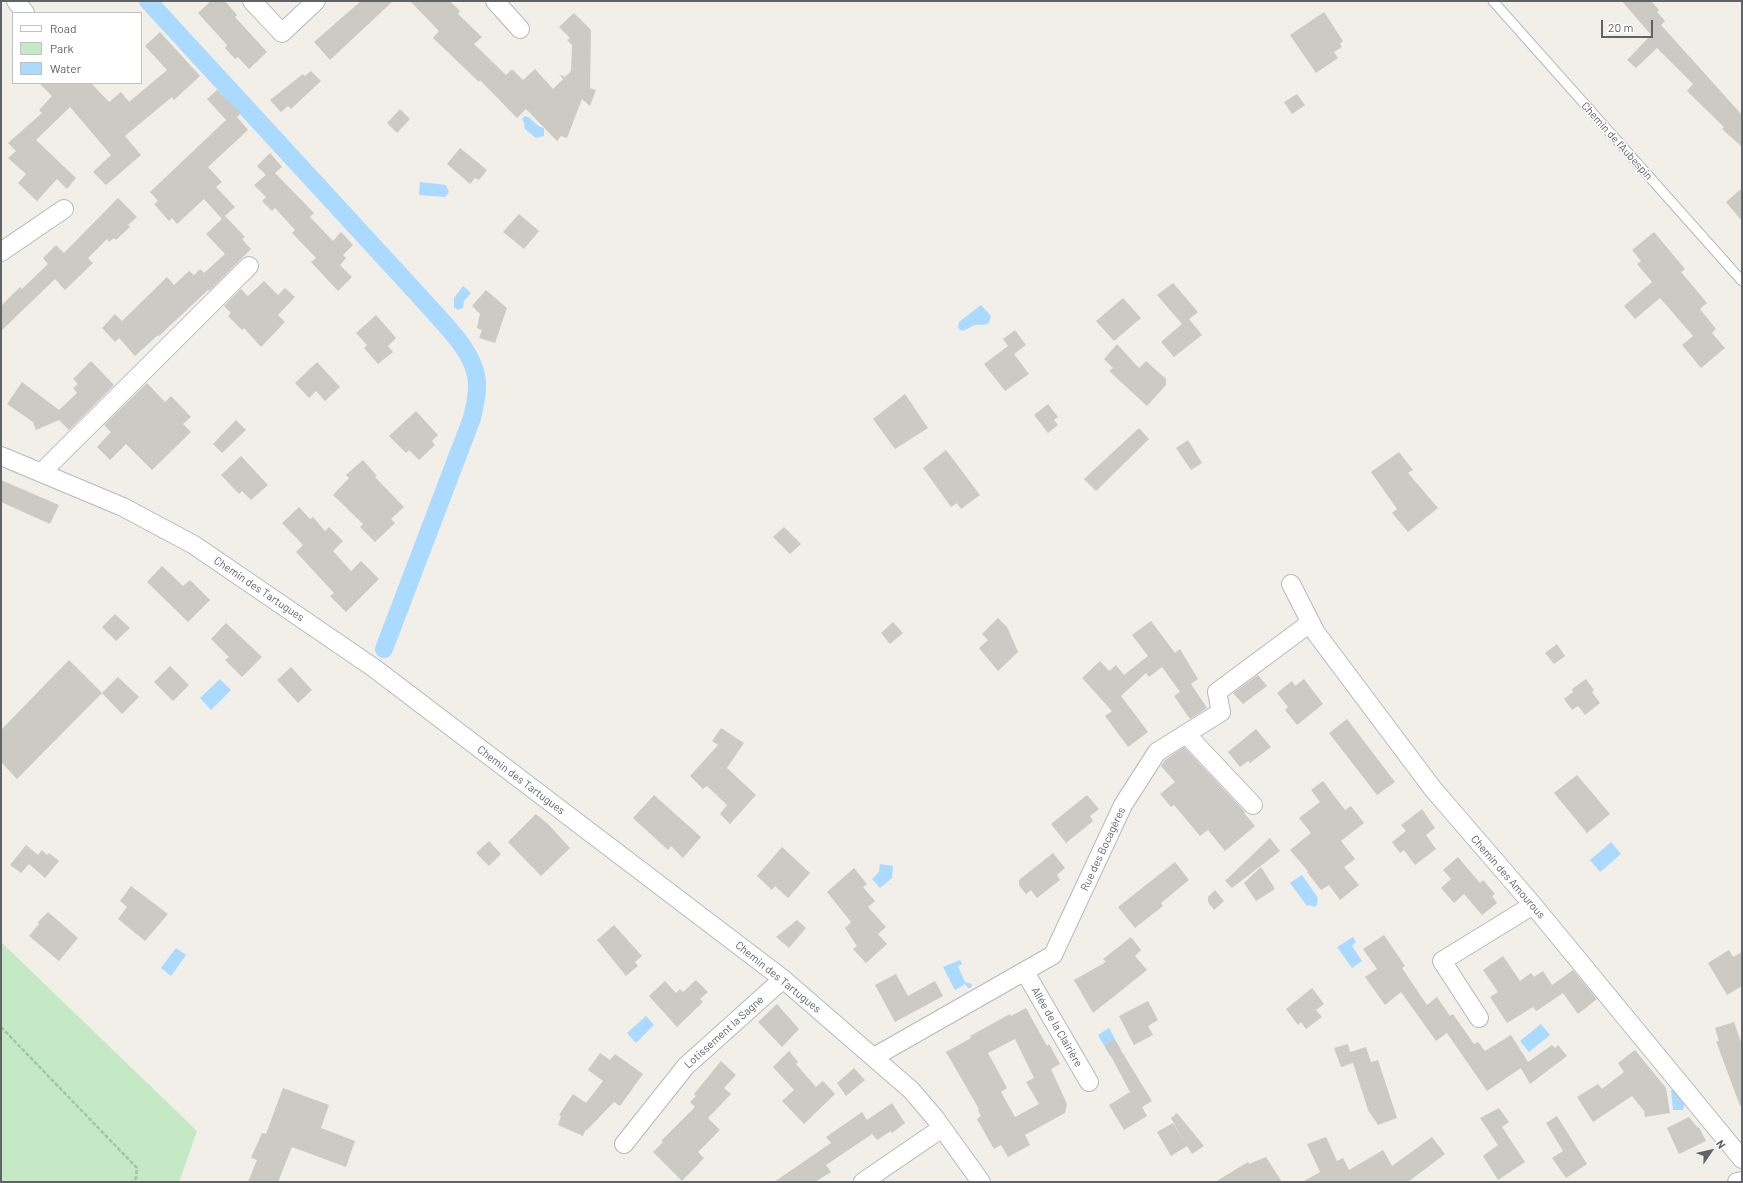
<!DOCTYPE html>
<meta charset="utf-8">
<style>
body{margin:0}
#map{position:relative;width:1743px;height:1183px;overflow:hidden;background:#f1efe8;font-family:Barlow,sans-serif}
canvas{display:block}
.frame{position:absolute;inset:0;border:2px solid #5f6368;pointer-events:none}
.legend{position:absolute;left:12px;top:12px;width:130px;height:72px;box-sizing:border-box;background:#fff;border:1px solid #bfc1c3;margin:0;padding:5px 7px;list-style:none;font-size:12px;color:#5f6368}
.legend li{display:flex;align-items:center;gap:8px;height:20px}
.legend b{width:20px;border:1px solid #bfc1c3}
.north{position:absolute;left:1691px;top:1131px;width:40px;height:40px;-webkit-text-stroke:3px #fff;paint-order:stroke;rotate:56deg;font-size:11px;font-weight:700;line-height:16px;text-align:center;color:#5f6368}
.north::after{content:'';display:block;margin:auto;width:14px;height:18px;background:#5f6368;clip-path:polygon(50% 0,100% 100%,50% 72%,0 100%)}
.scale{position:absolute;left:1601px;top:20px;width:52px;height:18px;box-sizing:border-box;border:2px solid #5f6368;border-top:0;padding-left:5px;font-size:12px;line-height:14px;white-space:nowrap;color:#5f6368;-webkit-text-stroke:3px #fff;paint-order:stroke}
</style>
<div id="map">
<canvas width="1743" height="1183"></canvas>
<div class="frame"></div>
<ul class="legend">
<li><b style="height:5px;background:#fff"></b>Road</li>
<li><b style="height:11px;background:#c5e8c5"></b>Park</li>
<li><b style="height:11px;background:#aadaff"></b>Water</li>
</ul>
<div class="north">N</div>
<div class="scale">20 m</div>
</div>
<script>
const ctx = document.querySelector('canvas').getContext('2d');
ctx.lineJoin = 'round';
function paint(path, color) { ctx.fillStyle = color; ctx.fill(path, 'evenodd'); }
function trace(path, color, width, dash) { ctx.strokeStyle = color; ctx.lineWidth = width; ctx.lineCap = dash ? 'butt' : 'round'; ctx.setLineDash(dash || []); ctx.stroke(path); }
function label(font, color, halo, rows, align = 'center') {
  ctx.font = font + ' Barlow,sans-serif'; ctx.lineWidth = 3; ctx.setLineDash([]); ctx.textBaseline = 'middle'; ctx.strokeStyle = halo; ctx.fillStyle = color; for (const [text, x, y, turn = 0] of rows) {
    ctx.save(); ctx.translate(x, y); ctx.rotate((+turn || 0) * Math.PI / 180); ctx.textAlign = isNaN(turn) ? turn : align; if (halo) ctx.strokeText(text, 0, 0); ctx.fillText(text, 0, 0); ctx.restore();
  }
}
paint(new Path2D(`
 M1 942 197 1131 179 1182H1Z`), '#c5e8c5');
paint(new Path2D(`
 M525 116C534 118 535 127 544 128V136L536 138 525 129 524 123 522 119Z
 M420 182 446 185 449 192 445 197 419 195Z
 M463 286 471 293 464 301 463 308 457 310 456 308H454V298Z
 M981 305 991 316 989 323C985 326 982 324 976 325 969 326 967 332 960 330L958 327 959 322Z
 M220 679 231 690 211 710 200 698Z
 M1611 842 1621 854 1600 872 1590 860Z
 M880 864 893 866 892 878 880 888 872 879 879 872Z
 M1302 875 1318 898 1317 904 1315 907 1309 905 1307 906 1290 883Z
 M1353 937 1356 942 1352 946 1362 961 1352 968 1337 947Z
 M176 948 186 955 171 976 161 968Z
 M960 960 962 964 958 966 965 982 972 984 971 988H968L965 984 955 990 943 967Z
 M646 1016 654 1025 636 1043 627 1033Z
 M1541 1024 1550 1035 1529 1052 1520 1041Z
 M1109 1028 1121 1050 1110 1056 1098 1035Z
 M1671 1090H1677L1685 1103 1683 1110H1673Z`), '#aadaff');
trace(new Path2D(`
 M148 1 424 301C442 322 470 347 476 375 479 390 475 404 472 418L384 649`), '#aadaff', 18);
paint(new Path2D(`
 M211 1H225L237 15 235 17 267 52 249 69 238 57 235 59 225 48 227 45 198 13Z
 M361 1H393L330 60 314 42Z
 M410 1H450L460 11 458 14 482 37 474 44 506 75 512 69 523 80 535 69 553 89 563 79 559 74 565 77 571 71 572 45 567 40 570 38 559 27 574 13 591 30 590 88 596 90 590 106 582 99 567 138 561 136 557 141 526 109 517 118 480 80 479 82 457 61 433 38 439 31Z
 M1622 1H1651L1659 10 1657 12 1665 21 1661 25 1742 115V147L1722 129 1724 127 1687 91 1693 84 1657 48 1636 68 1627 60 1651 35Z
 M1324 12 1343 41 1340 44 1342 47 1334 52 1338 58 1316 73 1290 35Z
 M160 32 200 76 174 100 172 97 125 136 141 155 106 185 93 172 111 155 70 107 36 140 76 178 67 189 57 179 37 201 18 183 26 174 8 158 16 151 8 143 42 113 39 110 52 96 39 83H91L109 102 121 92 129 102 167 70 145 46Z
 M311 71 321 81 291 109 288 106 281 112 270 100 303 74 305 76Z
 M217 90 241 113 237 117 248 130 208 167 222 182 216 187 235 207 225 216 245 237 242 239 251 249 209 291 208 290 159 336 158 335 135 356 119 338 115 342 102 328 115 314 122 321 167 277 174 285 189 271 194 275 200 269 204 273 225 254 206 234 222 219 204 199 177 224 172 218 169 221 154 204 158 201 150 192 226 120 207 99Z
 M1297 94 1305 105 1292 114 1284 102Z
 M400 109 410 119 397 133 387 123Z
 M460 148 487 170 479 180 475 178 470 184 447 164Z
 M270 153 282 167 275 173 314 213 310 217 333 241 341 232 353 245 343 255 346 258 340 265 352 277 338 291 311 262 316 258 292 233 295 230 275 208 272 211 262 201 266 197 254 185 266 175 257 166Z
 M1742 188V221L1726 202Z
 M118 198 137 217 128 225 130 227 116 240 114 238 109 242 107 239 88 258 93 263 65 290 55 279 1 331V306L20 287 22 289 48 264 43 258 56 245 64 253Z
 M519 214 539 231 524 249 503 232Z
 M1654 232 1685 269 1681 272 1707 303 1700 309 1716 329 1712 333 1725 348 1701 368 1682 345 1693 336 1660 298 1635 319 1624 306 1652 282 1637 264 1641 261 1632 250Z
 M264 281 278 295 285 288 295 297 278 315 285 322 261 347 244 328 242 330 228 316 231 313 224 306 241 289 248 296Z
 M1173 283 1198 312 1189 319 1202 335 1174 357 1161 342 1182 324 1157 295Z
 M486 290 507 308 495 343 479 338 482 330 477 328 480 314 472 306Z
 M1123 298 1141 318 1114 341 1096 321Z
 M376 315 396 338 388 346 393 352 378 364 364 348 367 345 356 333Z
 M1015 330 1026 345 1014 354 1029 374 1005 391 984 364 1008 346 1003 339Z
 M1117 344 1139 368 1146 361 1166 379V385L1147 406 1109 371 1113 368 1104 359Z
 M91 361 114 385 69 430 59 420 36 430 33 422 7 404 22 382 59 410 77 393 73 388 78 384 73 379Z
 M317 362 340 387 325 401 316 391 309 398 295 383Z
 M147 383 165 402 171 396 191 417 183 424 191 432 152 470 126 444 110 460 97 447 111 432 104 425Z
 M905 394 928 428 895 449 873 419Z
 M1048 404 1058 417 1054 420 1058 425 1048 433 1034 415Z
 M416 411 438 435 432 441 435 445 419 460 409 450 406 453 389 436Z
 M236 420 246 430 222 453 213 444Z
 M1139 428 1149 439 1096 491 1084 479Z
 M1188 440 1202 463 1191 470 1176 448Z
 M946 450 980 495 961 509 957 503 951 507 923 468Z
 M1399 452 1413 470 1408 473 1438 508 1408 532 1392 513 1397 509 1371 472Z
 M241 456 268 485 251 500 242 491 239 494 221 475Z
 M363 460 377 476 375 477 404 507 391 519 395 523 375 542 360 527 363 524 333 495 349 478 346 475Z
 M1 480 59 505 50 524 1 502Z
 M299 507 310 519 313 517 325 531 329 527 343 541 333 551 351 571 361 561 379 579 346 612 330 596 334 593 296 552 303 545 282 523Z
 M784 527 801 544 790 554 773 537Z
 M162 566 183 586 190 580 210 600 188 622 147 582Z
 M115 614 130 628 116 641 102 627Z
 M998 618 1007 627 1018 652 998 671 979 648 988 640 982 634Z
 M1151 621 1175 653 1180 649 1198 679 1191 684 1207 708 1190 719 1174 696 1180 692 1162 667 1149 677 1146 673 1121 696 1148 732 1128 747 1105 716 1112 711 1082 678 1100 661 1109 671 1116 665 1124 675 1148 656 1132 635Z
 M893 622 903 633 890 644 881 633Z
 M226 623 262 657 242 677 225 660 229 657 211 639Z
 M1557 644 1565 656 1554 664 1545 653Z
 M69 660 102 693 118 677 139 697 122 714 102 693 17 779 1 762V730Z
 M170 666 189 685 173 701 154 682Z
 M291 667 312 690 298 703 277 680Z
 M1258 675 1267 686 1243 704 1233 693Z
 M1304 679 1323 704 1297 725 1285 710 1288 707 1277 693 1292 681 1295 686Z
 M1586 679 1594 690 1592 692 1600 703 1585 715 1578 706 1572 710 1564 699 1573 692 1572 689Z
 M1347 719 1395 782 1377 795 1329 733Z
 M721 728 744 743 727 768 756 795 730 824 720 814 727 805 707 786 703 789 690 776 718 745 712 741Z
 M1256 729 1271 747 1250 763 1248 761 1240 767 1228 752Z
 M1184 747 1245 812 1244 813 1255 826 1225 851 1208 830 1200 836 1174 805 1171 807 1160 794 1175 782 1161 766 1165 760Z
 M1577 775 1610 814 1587 833 1554 793Z
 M1323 781 1345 810 1351 806 1364 823 1341 841 1355 859 1344 867 1359 885 1340 900 1329 885 1321 890 1307 872 1308 871 1290 850 1311 833 1299 818 1320 802 1311 790Z
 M654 795 701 837 683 858 671 846 668 850 633 818Z
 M1087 795 1099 809 1090 816 1093 821 1066 843 1051 824Z
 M1422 809 1435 828 1426 835 1436 849 1415 865 1404 850 1400 853 1392 842 1406 831 1401 825Z
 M536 814 548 824 570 848 541 876 508 842Z
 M1270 838 1280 851 1232 888 1225 881Z
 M489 841 501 854 489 866 476 853Z
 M26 845 38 855 42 850 47 855 49 853 59 861 45 878 29 864 21 873 10 865Z
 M782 847 810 873 788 898 775 886 772 890 757 876Z
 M1053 853 1065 868 1057 875 1060 880 1037 898 1031 890 1026 894 1019 885V880Z
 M1458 857 1480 883 1483 880 1495 894 1492 896 1497 903 1482 915 1464 894 1454 903 1441 888 1451 879 1443 870Z
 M1175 862 1189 880 1161 903 1163 906 1135 928 1118 907Z
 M1261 867 1275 889 1256 901 1244 883Z
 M854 868 867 884 863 887 875 901 868 907 886 927 878 934 887 944 866 963 853 949 857 946 845 928 851 922 827 892Z
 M131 886 168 914 145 941 118 919 127 907 120 901Z
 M1215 890 1224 901 1214 910 1208 902V897Z
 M48 912 78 938 59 961 29 936 39 924 38 922Z
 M797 920 806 928 789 948 776 937Z
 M614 925 642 956 635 962 638 966 626 976 597 940Z
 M1384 935 1405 966 1402 968 1427 1005 1437 997 1450 1016 1453 1014 1474 1044 1478 1042 1485 1051 1511 1035 1528 1062 1552 1045 1555 1048 1558 1045 1567 1056 1530 1084 1521 1068 1487 1091 1447 1033 1436 1041 1401 992 1385 1005 1365 977 1377 969 1363 949Z
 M1131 937 1141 950 1135 956 1147 970 1093 1013 1074 980 1106 962 1103 959Z
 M1729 950 1733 957 1742 952V986L1727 995 1708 963Z
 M1503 956 1520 981 1531 973 1534 977 1543 971 1552 985 1573 970 1597 999 1578 1014 1563 993 1538 1010 1536 1011 1533 1007 1507 1023 1490 997 1498 992 1483 970Z
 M896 974 908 996 935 981 943 996 895 1022 875 985Z
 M696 980 708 992 700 999 703 1002 677 1027 649 996 665 981 676 993 680 989 683 992Z
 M1312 988 1324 1004 1316 1010 1322 1017 1306 1029 1301 1022 1298 1025 1286 1009Z
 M1148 1001 1158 1020 1148 1026 1153 1035 1134 1045 1119 1016Z
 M777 1004 799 1029 782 1047 758 1022Z
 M1026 1008 1047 1046 1049 1044 1060 1064 1051 1069 1067 1104 1065 1113 1025 1135 1030 1145 1008 1157 1001 1145 994 1149 977 1119 981 1116 978 1110 979 1109 946 1052 971 1038 970 1036 1010 1014 1011 1016ZM1015 1039 1034 1078 1026 1082 1039 1104 1015 1117 1001 1092 1007 1088 988 1053Z
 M1734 1022 1742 1045V1105L1740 1106 1716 1041H1719L1715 1028Z
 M1114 1039 1152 1101 1142 1107 1147 1116 1124 1130 1109 1105 1130 1092 1105 1045Z
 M1348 1044 1350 1052 1366 1047 1371 1062 1378 1060 1397 1118 1378 1125 1368 1110 1353 1063 1341 1067 1334 1048Z
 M1635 1050 1666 1088 1670 1113 1645 1117 1644 1111 1632 1096 1593 1122 1577 1097 1598 1084 1602 1089 1624 1072 1618 1063Z
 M789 1051 798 1062 796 1064 816 1087 823 1081 835 1094 804 1124 782 1101 794 1090 773 1067Z
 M600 1053 610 1060 615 1054 643 1074 620 1106 614 1102 587 1130 586 1129 583 1136 558 1125 561 1116 559 1115 573 1094 586 1103 603 1081 588 1070Z
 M721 1061 736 1075 724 1088 731 1094 708 1118 720 1130 698 1152 704 1158 682 1181 653 1152 663 1142 661 1141 695 1107 690 1102 696 1096 694 1094Z
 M854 1068 865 1080 846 1096 837 1083Z
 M283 1088 329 1105 321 1128 355 1141 346 1167 292 1147 278 1182H248L257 1160 251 1158 262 1133 266 1134Z
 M892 1103 905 1123 892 1133 891 1131 877 1140 872 1134 826 1165 831 1172 815 1182H774L831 1143 826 1137 862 1112 867 1120Z
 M1499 1108 1509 1122 1502 1127 1525 1162 1498 1180 1483 1156 1498 1145 1480 1118Z
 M1177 1113 1204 1146 1192 1154 1187 1146 1171 1156 1157 1132 1173 1123 1185 1143 1171 1118Z
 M1557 1116 1587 1164 1566 1178 1552 1158 1563 1151 1546 1123Z
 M1689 1117 1698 1128 1699 1127 1706 1141 1679 1154 1667 1128Z
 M1326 1137 1337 1161 1343 1158 1349 1170 1383 1150 1392 1166 1432 1137 1445 1154 1408 1182H1302L1320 1172 1307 1144Z
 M1266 1157 1282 1182H1215L1248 1162 1249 1164Z`), '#cccac5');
const lane = new Path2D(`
 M1493 1 1742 281`);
const street = new Path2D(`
 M16 1 25 13
 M252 1 282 33 316 1
 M495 1 520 29
 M1 252 64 209
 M1 456 123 507 194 545 374 668 783 979 911 1090 935 1118 981 1182
 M41 473 249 266
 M1291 584 1316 633 1433 789 1533 905 1742 1159
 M1186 734 1253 805
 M1025 972 1089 1082
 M1479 1018 1442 961 1533 905
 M874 1057 1053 955 1123 805 1157 752 1221 712 1217 692 1310 623
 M624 1144 686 1066 783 979
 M863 1182 942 1128
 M1737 1182 1742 1181`);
trace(lane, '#b5b8bc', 11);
trace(street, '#b5b8bc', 20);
trace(new Path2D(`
 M1 1027 137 1168 136 1178 132 1182`), '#9cc7a9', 2.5, [4, 2]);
trace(lane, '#fff', 9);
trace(street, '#fff', 18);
label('11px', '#5f6368', '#fff', [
 ["Chemin de l'Aubespin",1617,141,48],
 ["Chemin des Tartugues",259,589,34],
 ["Chemin des Tartugues",521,780,37],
 ["Rue des Bocagères",1103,849,-65],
 ["Chemin des Amourous",1508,877,49],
 ["Chemin des Tartugues",778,977,39],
 ["Allée de la Clairière",1057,1027,60],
 ["Lotissement la Sagne",724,1032,-42]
]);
</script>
